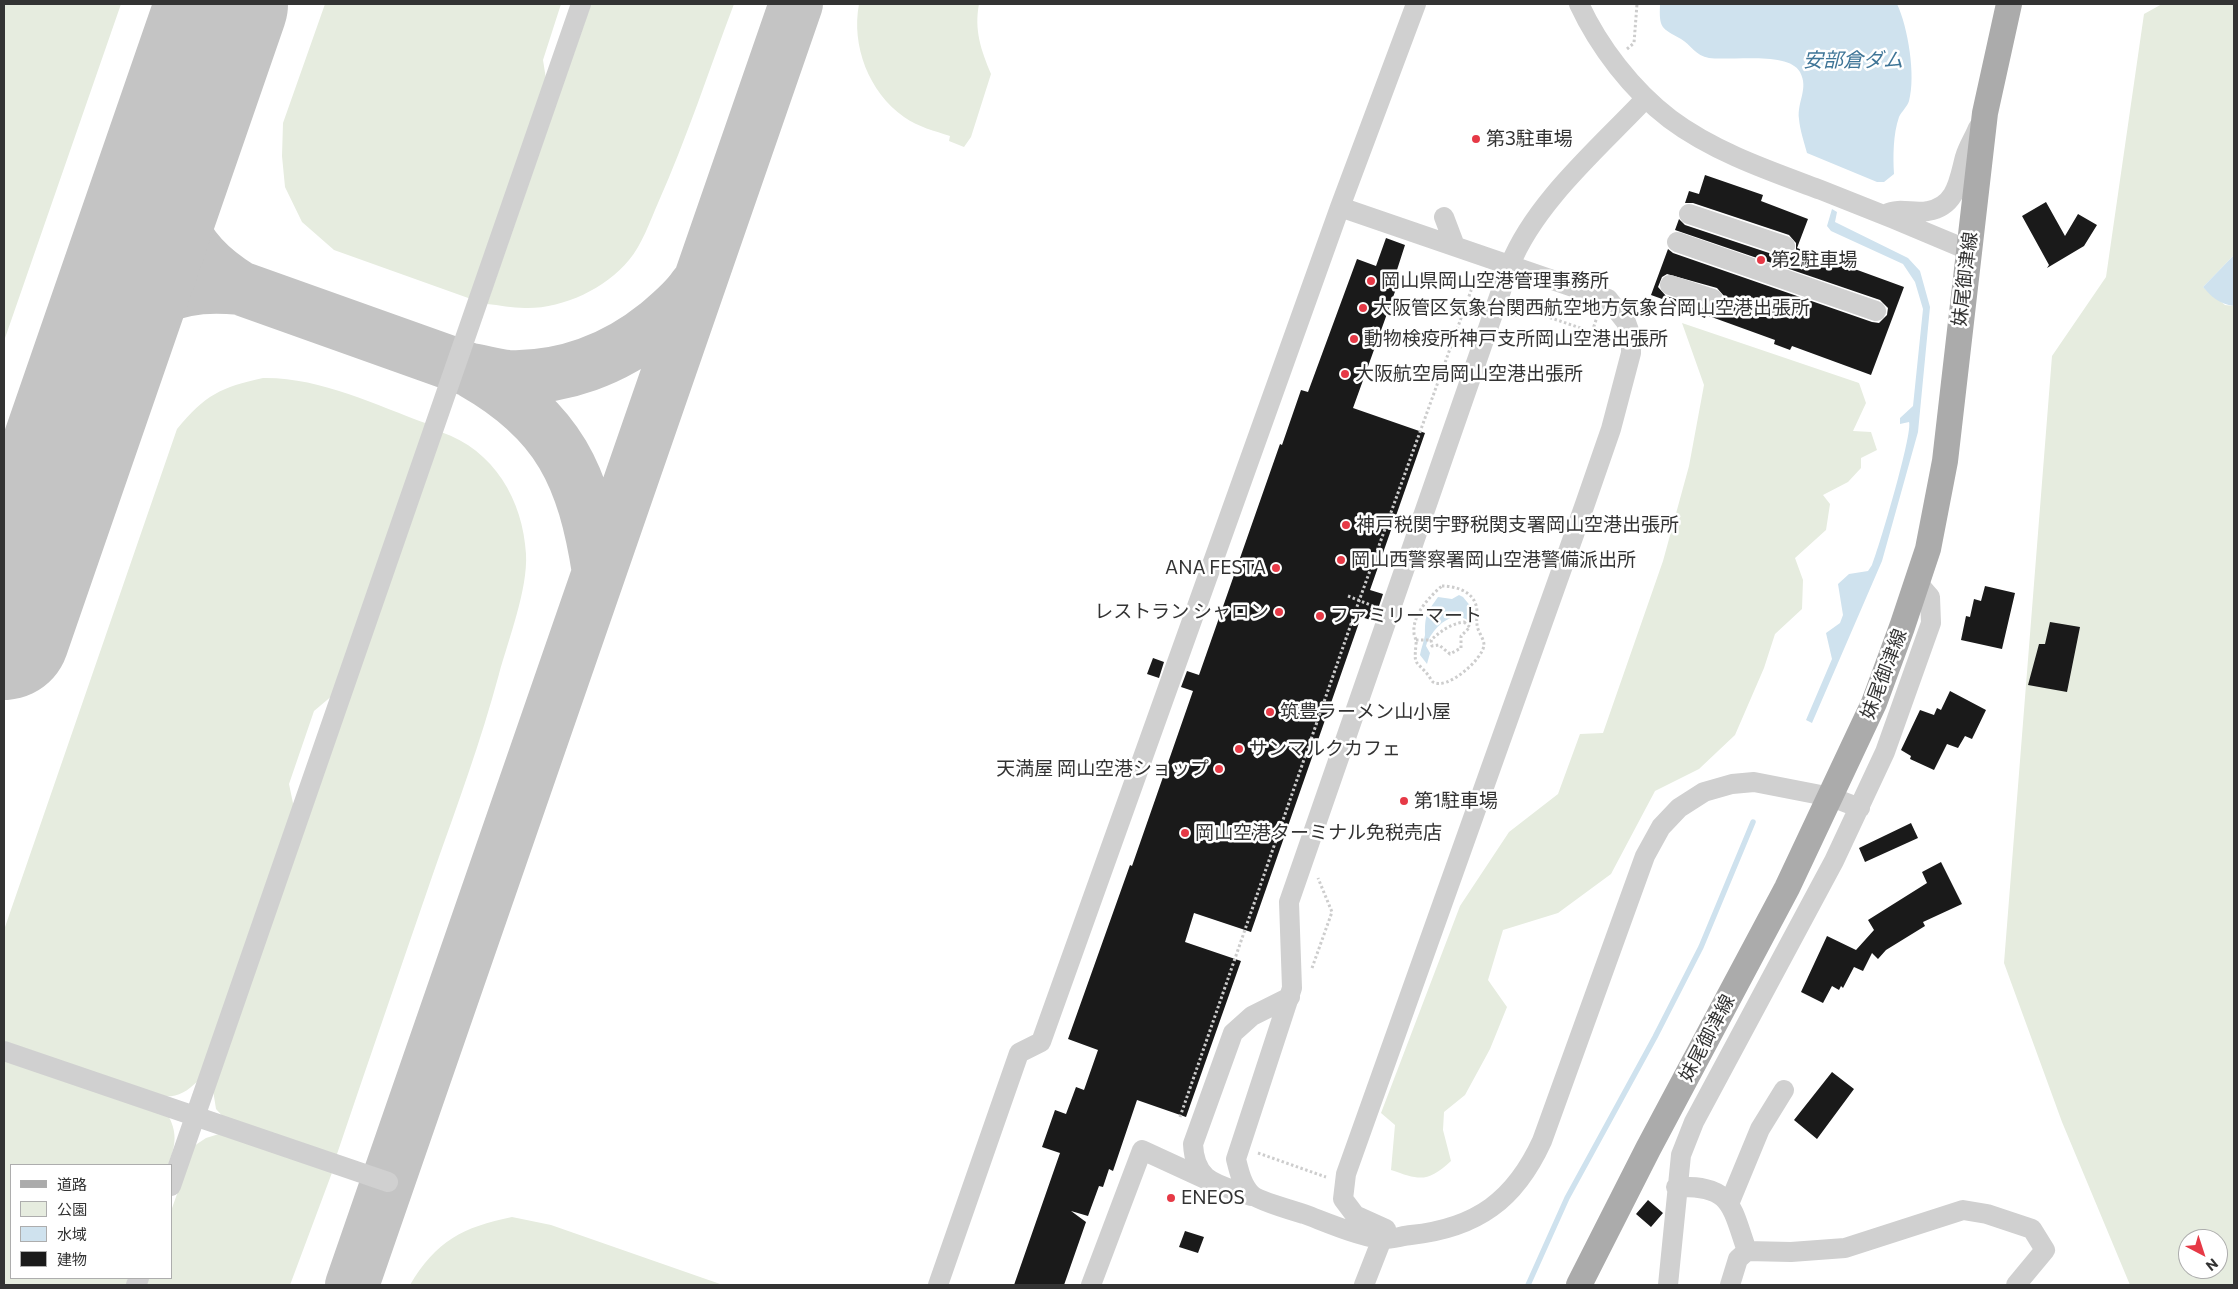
<!DOCTYPE html>
<meta charset="utf-8">
<style>
body{margin:0}
#map{position:relative;width:2238px;height:1289px;overflow:hidden;background:#fff;font-family:Commissioner,"Noto Sans JP",sans-serif}
canvas{display:block}
.frame{position:absolute;inset:0;border:5px solid #333;pointer-events:none}
.legend{position:absolute;left:10px;top:1164px;width:162px;height:115px;box-sizing:border-box;background:#fff;border:1px solid #adadad;margin:0;padding:6px 9px;list-style:none;font-size:15px;color:#333}
.legend li{display:flex;align-items:center;gap:10px;height:25px}
.legend b{width:25px;border:1px solid #adadad}
.north{position:absolute;left:2178px;top:1229px;width:50px;height:50px;box-sizing:border-box;background:#fff;border:1px solid #adadad;border-radius:50%;rotate:140deg;font-size:14px;font-weight:700;line-height:20px;text-align:center;color:#333}
.north::after{content:'';display:block;margin:auto;width:18px;height:22px;background:#e63946;clip-path:polygon(50% 0,100% 100%,50% 72%,0 100%)}
</style>
<div id="map">
<canvas width="2238" height="1289"></canvas>
<div class="frame"></div>
<ul class="legend">
<li><b style="height:6px;background:#ababab"></b>道路</li>
<li><b style="height:14px;background:#e6ecdf"></b>公園</li>
<li><b style="height:14px;background:#cfe2ee"></b>水域</li>
<li><b style="height:14px;background:#1a1a1a"></b>建物</li>
</ul>
<div class="north">N</div>
</div>
<script>
const ctx = document.querySelector('canvas').getContext('2d');
ctx.lineJoin = 'round';
function paint(path, color) { ctx.fillStyle = color; ctx.fill(path, 'evenodd'); }
function trace(path, color, width, dash) { ctx.strokeStyle = color; ctx.lineWidth = width; ctx.lineCap = dash ? 'butt' : 'round'; ctx.setLineDash(dash || []); ctx.stroke(path); }
function label(font, color, halo, rows, align = 'center') {
  ctx.font = font + ' Commissioner,"Noto Sans JP",sans-serif'; ctx.lineWidth = 5; ctx.setLineDash([]); ctx.textBaseline = 'middle'; ctx.strokeStyle = halo; ctx.fillStyle = color; for (const [text, x, y, turn = 0] of rows) {
    ctx.save(); ctx.translate(x, y); ctx.rotate((+turn || 0) * Math.PI / 180); ctx.textAlign = isNaN(turn) ? turn : align; if (halo) ctx.strokeText(text, 0, 0); ctx.fillText(text, 0, 0); ctx.restore();
  }
}
paint(new Path2D(`
 M4 4H121L4 341Z
 M325 4H561L543 60 546 79 471 299 334 250 302 222 285 187 282 156 283 123Z
 M591 4H734C709 70 687 138 658 203 650 221 642 245 629 260 605 289 562 309 525 308 512 308 499 305 487 304Z
 M859 4H979C974 30 981 50 991 74L971 137 964 147 949 141 950 136C935 131 918 127 904 117 869 92 851 46 859 4Z
 M2162 4H2234V255L2203 287 2225 305 2234 306V1285H2130L2062 1122 2004 963 2052 356 2106 277 2144 14ZM2188 1239H2218V1269H2188Z
 M1682 323 1859 383 1866 403 1853 431 1871 432 1877 450 1861 458V468L1848 482 1823 495 1830 504 1826 530 1795 558 1803 580 1802 609 1775 634 1764 668 1735 735 1699 769 1655 791 1611 874 1558 913 1503 930 1488 980 1507 1007 1490 1049 1465 1095 1444 1112 1443 1130 1451 1161C1427 1183 1420 1180 1391 1170L1395 1125 1381 1113 1460 906 1509 832 1558 794 1580 734 1603 733 1663 561 1689 466 1704 385Z
 M263 378C320 377 375 405 428 424L333 695 314 711 289 784 294 808 198 1081C185 1093 177 1098 159 1096L4 1042V930L177 429C205 395 221 387 263 378Z
 M441 432C494 450 523 500 526 554 528 589 508 641 499 674 481 741 457 806 434 871 401 967 368 1062 336 1157L228 1122 216 1109 213 1090Z
 M4 1058 169 1117C178 1135 175 1147 168 1165H11V1278H129L127 1285H4Z
 M219 1134 333 1170 290 1285H145L148 1278H171V1211L194 1146 206 1138Z
 M512 1217 551 1225 723 1285H410C436 1241 463 1227 512 1217Z`), '#e6ecdf');
paint(new Path2D(`
 M1660 4H1897C1908 27 1916 76 1909 101 1907 107 1902 111 1899 117 1893 134 1893 157 1894 174L1884 182H1877L1807 153C1804 142 1800 130 1799 119 1797 101 1809 89 1800 72 1789 51 1730 61 1709 58 1696 56 1690 44 1681 39 1661 28 1659 28 1660 4Z
 M1832 209 1837 212 1835 222 1908 258 1920 271 1930 307 1918 432 1882 561 1812 723 1806 720 1832 659 1826 633 1840 623 1843 615 1838 584 1849 574 1868 571 1872 565C1879 548 1913 433 1909 422L1900 424V418L1913 406 1923 309 1915 282 1903 264 1831 231 1827 226Z
 M2234 255V306C2219 304 2212 297 2203 287Z
 M1459 595 1463 597 1472 608 1469 621C1451 608 1431 630 1426 646L1430 653 1427 664 1420 655C1421 648 1424 642 1425 635 1425 615 1426 614 1438 597L1452 599Z`), '#cfe2ee');
trace(new Path2D(`
 M1528 1285 1567 1198 1655 1037 1701 947 1753 822`), '#cfe2ee', 5.5);
trace(new Path2D(`
 M179 126C165 200 172 246 240 288L470 370C483 372 496 376 508 377 563 379 615 359 657 325 671 313 685 302 695 287
 M102 355C139 300 173 281 240 288
 M473 372C559 421 584 476 599 572
 M352 1285 796 4`), '#c4c4c4', 54);
trace(new Path2D(`
 M4 634 222 4`), '#c4c4c4', 132);
paint(new Path2D(`
 M1705 175 1763 195 1761 201 1808 219 1797 248 1904 287 1871 375 1792 346 1790 350 1774 344 1775 340 1706 315 1705 318 1689 312 1690 309 1651 295 1668 249 1673 253 1872 322 1879 323 1887 315 1888 308 1880 300 1675 230 1679 219 1685 225 1781 257H1788L1796 250V243L1789 235 1693 203H1685L1689 191 1699 194ZM1667 274 1717 288 1724 296V303L1721 308 1710 310 1666 296 1658 287 1662 277Z
 M2046 202 2065 236 2078 214 2097 225 2084 246 2047 268 2049 265 2022 216Z
 M1386 238 1405 245 1396 273 1401 275 1353 408 1425 433 1370 590 1383 594 1374 621 1361 617 1251 932 1194 913 1185 942 1241 961 1186 1117 1137 1100 1113 1171 1109 1169 1103 1187 1099 1186 1088 1216 1071 1211 1086 1222 1064 1285H1014L1060 1153 1042 1147 1055 1110 1066 1114 1076 1087 1084 1090 1098 1050 1068 1039 1130 865 1132 866 1193 691 1181 687 1187 671 1199 675 1280 444 1282 445 1301 390 1308 392 1357 259 1376 266Z
 M1985 586 2015 593 2002 649 1961 640 1966 616 1970 617 1974 599 1981 601Z
 M2050 622 2080 627 2067 692 2028 685 2039 644H2045Z
 M1153 658 1164 662 1159 678 1147 674Z
 M1950 691 1986 710 1972 739 1965 736 1958 748 1947 744 1934 770 1910 759 1911 756 1901 750 1920 710 1934 715 1937 708 1941 710Z
 M1911 823 1918 838 1865 862 1859 848Z
 M1941 862 1962 904 1923 922 1925 926 1886 950 1878 959 1872 953 1863 971 1854 967 1843 988 1841 986 1839 990 1832 986 1823 1003 1801 992 1827 936 1856 950 1874 930 1868 920 1927 883 1922 872Z
 M1832 1072 1854 1089 1817 1139 1794 1120Z
 M1648 1200 1663 1213 1651 1227 1636 1214Z
 M1185 1231 1204 1237 1198 1253 1179 1247Z`), '#1a1a1a');
trace(new Path2D(`
 M1627 49 1634 43 1637 4
 M1515 316 1522 308 1592 332 1597 317
 M1442 586C1455 586 1472 591 1476 605 1478 611 1476 618 1477 624 1477 631 1484 638 1484 645 1483 659 1447 691 1433 682 1432 682 1429 676 1429 676 1415 659 1414 667 1416 644 1417 639 1414 637 1414 633 1412 615 1430 596 1442 586Z
 M1348 596 1373 606
 M1464 622 1470 627 1461 636V648L1450 654 1439 645 1432 646 1431 640C1441 631 1450 624 1464 622Z
 M1416 640H1431
 M1312 968 1332 912 1318 878
 M1180 1117 1359 601 1477 274
 M1258 1153 1326 1177`), '#cdcdcd', 3, [2.5, 2.5]);
trace(new Path2D(`
 M1579 4C1599 47 1632 90 1670 119 1714 152 1770 171 1821 190 1870 209 1919 229 1968 250
 M1646 98C1600 147 1535 202 1510 265L1289 902 1292 988 1236 1159C1239 1171 1242 1185 1251 1194 1256 1200 1294 1211 1304 1214 1328 1223 1355 1235 1380 1239 1390 1240 1401 1236 1411 1235 1477 1228 1515 1200 1542 1141L1645 856 1661 827 1679 808 1704 792 1732 784 1754 782 1831 797 1860 808
 M1340 207 1608 299 1626 322 1631 336V353L1611 429 1585 504 1346 1174 1343 1199 1355 1215 1386 1229
 M1689 214 1785 246
 M1886 214C1900 207 1913 214 1928 211 1957 206 1959 179 1965 157 1968 147 1974 138 1978 128
 M1444 217 1455 246
 M1677 242 1876 311
 M1670 285 1713 299
 M4 1051 388 1182
 M171 1186 581 4
 M1676 1187C1732 1185 1731 1205 1747 1251L1791 1252 1845 1248 1963 1210 1987 1214 2032 1229 2045 1250 2016 1285
 M1251 1196C1219 1184 1195 1184 1193 1144L1233 1033 1252 1016 1290 997
 M1729 1204 1760 1129 1784 1090
 M136 1285 139 1278
 M938 1285 1019 1053 1041 1042 1340 207 1416 4
 M1091 1285 1142 1150 1205 1179
 M1364 1285 1382 1239
 M1668 1285 1681 1155 1694 1122 1834 861 1885 752 1931 623 1930 597 1917 582
 M1730 1285 1738 1259 1747 1251`), '#d0d0d0', 20);
trace(new Path2D(`
 M1579 1285 1648 1149 1787 888 1874 703 1902 627 1928 549 1945 461 1985 113 2009 4`), '#ababab', 26);
for (const [x, y, r, color] of [
 [1476,139,5,"#e63946"],
 [1761,260,5,"#e63946"],
 [1371,281,5,"#e63946"],
 [1363,308,5,"#e63946"],
 [1354,339,5,"#e63946"],
 [1345,374,5,"#e63946"],
 [1346,525,5,"#e63946"],
 [1341,560,5,"#e63946"],
 [1276,568,5,"#e63946"],
 [1279,612,5,"#e63946"],
 [1320,616,5,"#e63946"],
 [1270,712,5,"#e63946"],
 [1239,749,5,"#e63946"],
 [1219,769,5,"#e63946"],
 [1404,801,5,"#e63946"],
 [1185,833,5,"#e63946"],
 [1171,1198,5,"#e63946"]
]) { const dot = new Path2D(); dot.arc(x, y, r, 0, 2 * Math.PI); ctx.fillStyle = color; ctx.fill(dot); trace(dot, '#fff', 2); }
label('19px', '#333', '#fff', [
 ["第3駐車場",1486,139],
 ["第2駐車場",1771,260],
 ["岡山県岡山空港管理事務所",1381,281],
 ["大阪管区気象台関西航空地方気象台岡山空港出張所",1373,308],
 ["動物検疫所神戸支所岡山空港出張所",1364,339],
 ["大阪航空局岡山空港出張所",1355,374],
 ["神戸税関宇野税関支署岡山空港出張所",1356,525],
 ["岡山西警察署岡山空港警備派出所",1351,560],
 ["ANA FESTA",1266,568,"right"],
 ["レストラン シャロン",1269,612,"right"],
 ["ファミリーマート",1330,616],
 ["筑豊ラーメン山小屋",1280,712],
 ["サンマルクカフェ",1249,749],
 ["天満屋 岡山空港ショップ",1209,769,"right"],
 ["第1駐車場",1414,801],
 ["岡山空港ターミナル免税売店",1195,833],
 ["ENEOS",1181,1198]
], 'left');
label('19px', '#333', '#fff', [
 ["妹尾御津線",1965,279,-83],
 ["妹尾御津線",1884,674,-69],
 ["妹尾御津線",1707,1038,-62]
]);
label('italic 20px', '#3f7597', '#fff', [
 ["安部倉ダム",1853,60]
]);
</script>
